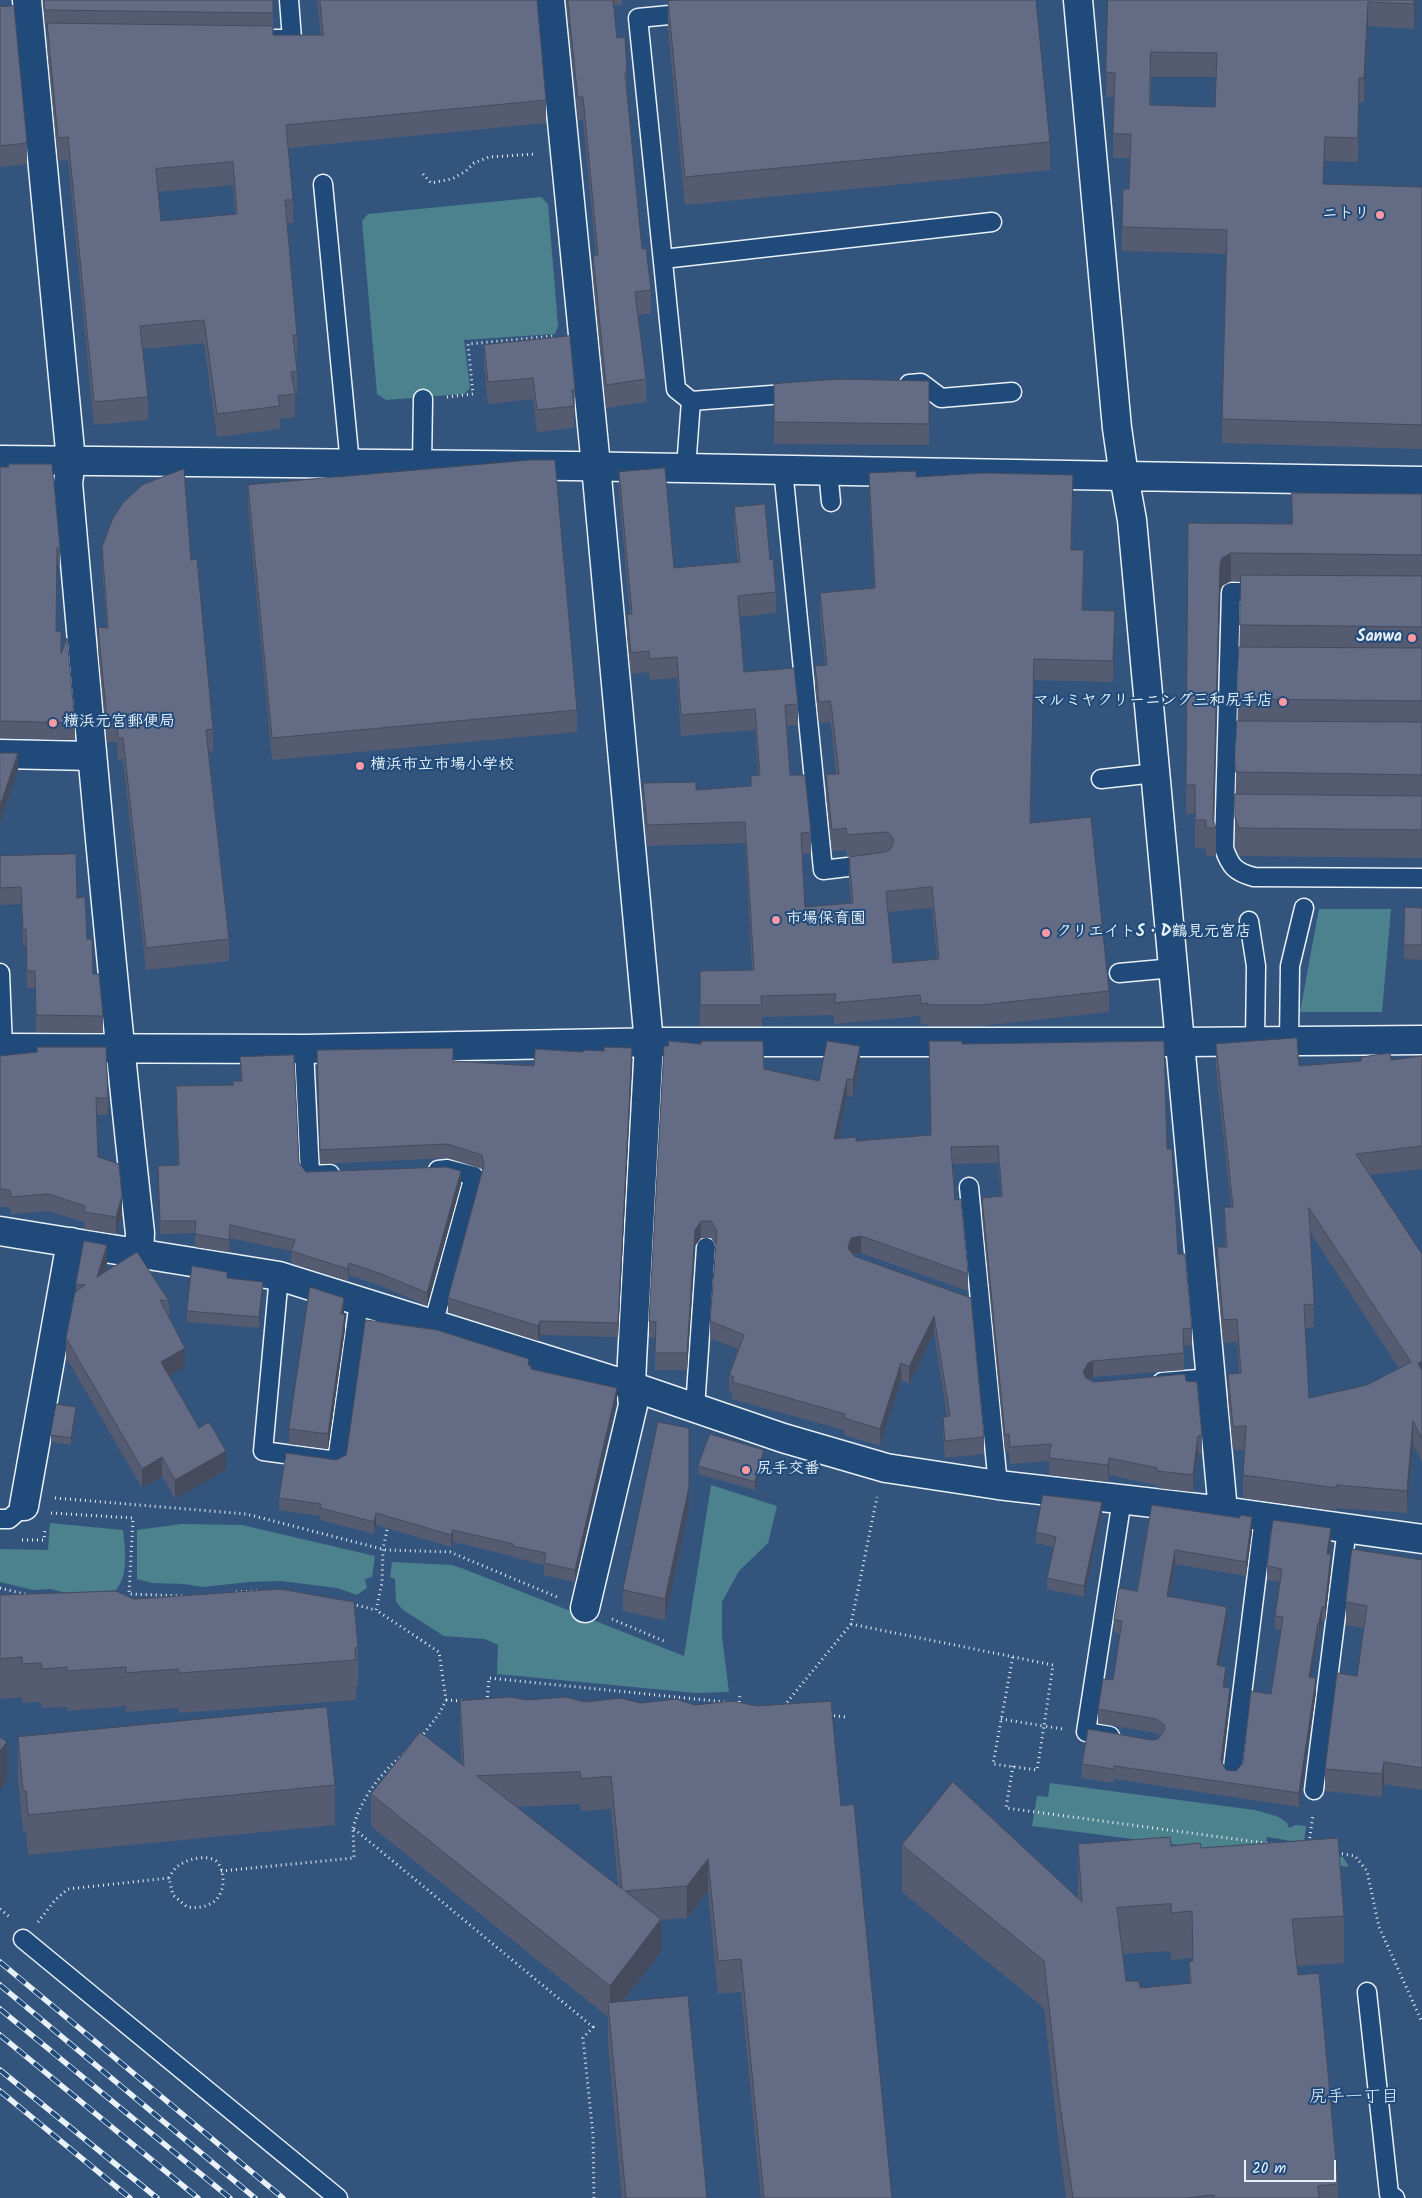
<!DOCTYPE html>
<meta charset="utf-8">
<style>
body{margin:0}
#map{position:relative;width:1422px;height:2198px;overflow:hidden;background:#33547d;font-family:Kalam,sans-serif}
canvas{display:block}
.scale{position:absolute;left:1244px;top:2160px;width:92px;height:22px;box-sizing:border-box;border:2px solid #e8f1f8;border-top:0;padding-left:6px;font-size:15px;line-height:18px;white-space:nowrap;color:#e8f1f8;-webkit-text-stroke:4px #1f4a7a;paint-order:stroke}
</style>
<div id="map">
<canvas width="1422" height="2198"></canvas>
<div class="scale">20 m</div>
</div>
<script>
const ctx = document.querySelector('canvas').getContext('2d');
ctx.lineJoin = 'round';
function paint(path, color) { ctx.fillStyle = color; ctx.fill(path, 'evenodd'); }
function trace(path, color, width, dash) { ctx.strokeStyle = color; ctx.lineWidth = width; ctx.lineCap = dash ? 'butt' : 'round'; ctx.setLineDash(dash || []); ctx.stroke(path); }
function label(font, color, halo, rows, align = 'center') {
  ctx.font = font + ' Kalam,"Klee One",sans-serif'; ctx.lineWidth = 4; ctx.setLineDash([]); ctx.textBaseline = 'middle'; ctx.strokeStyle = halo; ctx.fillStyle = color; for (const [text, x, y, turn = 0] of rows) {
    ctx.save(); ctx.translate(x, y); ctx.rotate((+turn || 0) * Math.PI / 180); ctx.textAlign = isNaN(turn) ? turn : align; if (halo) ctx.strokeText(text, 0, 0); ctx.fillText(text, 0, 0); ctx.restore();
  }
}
paint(new Path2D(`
 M541 197 548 204 558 326 555 334 464 340 470 388 464 394 386 400 377 394 362 221 368 214Z
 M1319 909H1391L1382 1012H1300Z
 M711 1485 777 1506 768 1543 739 1571 722 1602V1637L729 1692 696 1693 497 1674 498 1645 485 1639 444 1636 403 1610 396 1602 395 1579 390 1577 392 1562 452 1565 464 1569 684 1656Z
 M50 1523 123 1530C125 1549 129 1575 116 1590L76 1595 50 1589 33 1590 0 1582V1549L48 1550Z
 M181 1524 242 1525 375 1556 372 1577 365 1579 367 1588 357 1595 337 1588 281 1581 249 1582 203 1587 184 1584 153 1583 137 1579V1530Z
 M1050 1783 1255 1810 1279 1817 1287 1823 1289 1828 1295 1825 1306 1826 1304 1843 1267 1837 1265 1847 1343 1857 1349 1867 1032 1826 1037 1796 1048 1797Z`), '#4c818e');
const lane = new Path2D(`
 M690 13 638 18 676 389 691 401
 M273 39H292L289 0
 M323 184 350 464
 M663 259 992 222
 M909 384 921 383 941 398 1012 392
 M422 465 423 399
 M686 468 691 401 798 393
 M783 469 823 870 872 864
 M828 470 831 502
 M1264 592H1231L1224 848C1230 866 1235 872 1254 877L1422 878
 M1101 779 1155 773
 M1249 921 1256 966 1255 1041
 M0 973 3 1048
 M1119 973 1173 968
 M1289 1041 1290 966 1304 908
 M304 1049 310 1175 330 1174
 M969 1187 998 1485
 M279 1276 263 1451 337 1461 359 1302
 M433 1325 474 1176 447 1169 438 1170
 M1162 1382 1211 1378
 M695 1408 706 1247
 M0 1519H9L24 1506
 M1110 1736 1086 1732 1122 1499
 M1232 1775 1264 1517
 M1314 1790 1347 1528
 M23 1939 338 2198
 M1367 1992 1389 2194 1395 2198`);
const street = new Path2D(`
 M27 0 71 461 68 483C90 733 112 983 140 1233L139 1254
 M550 0 596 466 649 1043 632 1361 631 1386 633 1405 585 1608
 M0 754 92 756
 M0 1231 279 1276 631 1386 783 1438 886 1468 998 1485 1223 1511 1422 1539
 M24 1506 71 1242
 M1223 1511 1132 520 1124 476 1422 481`);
const secondary = new Path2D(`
 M0 460 573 466 1124 476 1117 428 1078 0
 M0 1048 304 1049 665 1042H1180L1422 1040`);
trace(lane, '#e8f1f8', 21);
trace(street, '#e8f1f8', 31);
trace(secondary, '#e8f1f8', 31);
trace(new Path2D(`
 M423 174 431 183 452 179 466 171 474 163 489 157 535 154
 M447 397 473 394 468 344 554 336
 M55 1498 246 1514 386 1550 450 1552 557 1597
 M51 1513 133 1518 129 1594 183 1596
 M388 1525 383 1549 382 1583 376 1610 439 1652 446 1700 439 1714 422 1736
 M22 1540H44L45 1528
 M0 1588 28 1595
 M236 1592 257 1591
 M352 1604 376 1610
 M612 1619 666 1642
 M851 1624 1053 1665 1044 1726 1063 1729
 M446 1700 462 1701
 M487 1702 489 1678 725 1702
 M736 1703 739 1704 740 1695
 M784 1706 851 1624 877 1497
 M829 1715 845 1717
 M1001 1719 1044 1726 1037 1770 993 1764 1013 1656
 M1013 1766 1006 1808 1272 1844
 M353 1828C360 1800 381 1772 404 1754
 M1309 1843 1313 1815
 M1337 1853 1355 1856 1367 1871 1379 1927 1422 2022
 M221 1871 354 1858 353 1828 593 2027 583 2038 593 2135 594 2198
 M0 1909 11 1918
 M38 1922 55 1900 68 1889 169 1878 173 1895 187 1907C195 1908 202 1908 210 1904 224 1898 227 1876 218 1863 211 1854 190 1858 181 1864 175 1867 172 1873 169 1878`), '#e8f1f8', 3, [1, 4]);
trace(lane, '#1f4a7a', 18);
trace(street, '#1f4a7a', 28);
trace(secondary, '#1f4a7a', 28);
const rail = new Path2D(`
 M0 1962 283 2198
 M0 1985 255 2198
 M0 2009 230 2198
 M0 2035 198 2198
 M0 2070 157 2198
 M0 2091 130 2198`);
trace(rail, '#e8f1f8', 5.5);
trace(rail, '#1f4a7a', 4, [11]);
paint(new Path2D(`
 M43 0H273V35H321L317 0H537L546 100V123L288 148 293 200V223H287L297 335V358H296L297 371V394L295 395V417L280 419V429L217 437 204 343 143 349 148 397V420L94 425 68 160 58 161 47 46V25H45ZM233 185 235 215 161 221 158 192Z
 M566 0H622V5L613 6 617 38 627 72V90L642 249 651 290V313L638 315 646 379V402L606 408 593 278V255H596L583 120H578Z
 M1108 0H1416L1414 29 1368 26 1364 102H1359L1358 162 1325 161 1324 184 1422 187V449L1222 443 1226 254 1122 251V227L1129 189 1130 158H1113L1114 97H1106ZM1151 77H1216L1215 107 1151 105Z
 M668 1 1050 142V170L685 205 668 29Z
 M0 7 27 143V164L0 167Z
 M484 345 575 390 574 428 537 432 533 399 488 404 484 366Z
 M929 381V445L774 444V384Z
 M0 467 60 548V565H57L56 631 61 653 75 723V740L0 738Z
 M619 472 674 568 738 563 734 528V507L770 560 776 592V613L740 617 744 672 798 704V725L787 726 790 775 811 832V853L802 854 805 907 851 903 849 878V857L854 856 847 857 846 850 832 851 826 795V774H836L832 732 830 722 819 723 815 687V666L825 665 820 614V593L874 588 869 494V473L916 477 1073 496 1072 550 1084 571 1083 610 1115 632 1113 682 1034 680 1031 823 1109 991V1012L981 1026H928V1024L921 1025 920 1016 834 1024V1015L762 1017V1026H700V971L752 970 745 843 647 846 643 804V783L696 790 751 786 758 775 755 730 681 736 677 678 649 680V672L631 674 627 636V614H630L619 493ZM932 908 937 959 893 963 888 912Z
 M248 485 577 710V732L272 760 248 507Z
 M1422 494V858L1239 856 1235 846V818L1241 582 1231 581 1222 586 1220 592 1214 822 1216 828V856H1206V849L1195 848V814H1186L1188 523 1292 524Z
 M102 547 191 560 213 729V751H209L229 939V961L146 970 123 759 118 760 117 742H107L98 649V627L107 628 102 569Z
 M0 856 77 898 87 939 93 974 103 1016V1033L36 1032 35 988H27L26 946H23L21 904 0 905Z
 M1422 908V960L1404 959V945Z
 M929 1041 962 1044 1167 1149 1178 1254 1192 1328V1345L1184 1346V1370L1093 1377 1089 1379 1094 1382 1186 1381 1202 1436V1453H1198L1193 1492 1157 1488V1485L1109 1475 1108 1482 1049 1475V1461L1010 1464 1009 1451 1005 1452 982 1214V1198L1001 1196 998 1163 953 1164 955 1200 968 1274V1291L861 1253 853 1255 854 1256 971 1298 984 1437V1454L945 1458 943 1434V1417L947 1416 934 1333 909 1384 901 1380 880 1446 844 1435V1430L732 1399V1393L729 1391V1375L738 1349 710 1338V1321L716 1246 711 1238H701L695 1246 687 1370H655V1338H649V1321L764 1069 819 1081 860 1063 853 1097 847 1096 837 1139 856 1141 931 1135Z
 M1216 1044 1299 1066 1391 1060 1422 1056V1169L1370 1175 1422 1254V1462L1413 1444 1407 1513 1336 1508V1511L1243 1498V1475L1245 1450H1233L1228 1397V1374L1239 1373 1237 1342 1223 1343 1217 1270V1247H1225L1224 1207H1231L1216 1067ZM1310 1232 1399 1368 1367 1385 1309 1398 1305 1328 1314 1327V1304Z
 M317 1050 453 1061 534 1066 632 1062 618 1337 540 1335 538 1341 448 1312V1298L482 1171V1169L447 1158 320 1164Z
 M0 1056 108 1098V1115H96L98 1157 122 1213 116 1234 84 1229V1222L48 1211 11 1214 10 1207H0Z
 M240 1057 299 1163 306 1172 461 1184 427 1306 384 1287 349 1275 348 1281 291 1263V1251L230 1238 229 1252 195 1247V1233L160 1234 158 1166 178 1165 176 1099 233 1085 241 1081Z
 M107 1264 104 1273 169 1301V1317L185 1367 169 1376 199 1428 226 1470 175 1499 162 1476 142 1488 66 1357V1338L76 1291V1284Z
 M263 1293 259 1328 187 1322V1311Z
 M343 1314 345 1329 328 1449 289 1444V1429Z
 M529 1365 531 1369 617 1400 575 1582 544 1575V1565L512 1557V1556L453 1542 451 1547 376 1525 374 1534 320 1520V1516L279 1510V1498L336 1460Z
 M76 1414 71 1445 51 1442V1435Z
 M764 1457 755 1490 698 1474V1466Z
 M1152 1505 1252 1531 1246 1576 1175 1564 1170 1596 1227 1620 1219 1666 1226 1680 1225 1687 1230 1702 1223 1763 1226 1770 1236 1771 1243 1763 1271 1694 1281 1630 1275 1629V1616L1280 1582 1267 1580V1566L1331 1542 1329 1554 1331 1568 1325 1621H1322L1319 1637 1318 1636 1311 1678 1316 1692 1299 1807 1114 1779V1783L1082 1778V1764L1152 1740 1158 1739 1160 1736 1156 1733 1098 1723V1709L1113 1680 1120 1634 1114 1633V1620L1137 1591Z
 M689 1509 665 1620 623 1611V1590Z
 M1102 1513 1084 1597 1047 1589V1578L1054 1547 1036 1543V1532Z
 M1422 1560V1790L1384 1784 1382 1797 1325 1791V1769L1357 1676 1364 1628 1346 1625V1602Z
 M0 1595 134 1599 358 1647V1687H356V1700L179 1713 178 1708 126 1712V1706L67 1711V1707L42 1708 41 1702 22 1703V1697L0 1699Z
 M460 1701 841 1806 892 2198H761L741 1992 718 1994 708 1891 687 1918 661 1920V1952L623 2002 707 2198H622L608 2043V2017L371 1826V1794L462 1764 460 1734ZM580 1804 581 1811 611 1809 618 1886 516 1807Z
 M18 1737 335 1785V1825L28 1855 26 1831H23L18 1777Z
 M1078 1844 1171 1846 1201 1848 1344 1916V1963L1297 1966 1298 1975 1338 2184V2198H1066L1058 2137 1044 2008 902 1892V1845L1078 1899ZM1171 1951V1960L1192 1958V1961L1189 1962V1983L1140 1988 1126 1981 1123 1954Z`), '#555c72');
paint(new Path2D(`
 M1414 0H1416L1414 29Z
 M1368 2V26L1364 102V78Z
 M1359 78V102L1358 162V138Z
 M1325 137V161L1323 209V184Z
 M1073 475V496L1071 571V550Z
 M1231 553V581L1222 586 1220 592 1213 828 1220 564 1222 558Z
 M1115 611V632L1113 682V661Z
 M1034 659V680L1030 844V823Z
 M18 753V770L0 823V806Z
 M860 1046V1063L853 1097V1080Z
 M632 1048V1062L618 1337V1323Z
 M847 1079V1096L834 1156V1139Z
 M461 1171V1184L427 1306V1293Z
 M122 1196V1213L116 1234V1217Z
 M701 1221V1238L695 1246 687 1370V1353L695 1230Z
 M230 1225V1238L229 1252V1240Z
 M861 1236V1253L851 1255 848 1248 851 1238Z
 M107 1245V1264L97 1296V1277Z
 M349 1263V1275L348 1281V1269Z
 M263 1282V1293L259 1328V1317Z
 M344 1298V1313L341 1329V1314Z
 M345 1314V1329L328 1449V1434Z
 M934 1316V1333L909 1384V1367Z
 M540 1321V1335L538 1341V1326Z
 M185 1348V1367L161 1381V1362Z
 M1093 1361V1377L1088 1380 1083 1388V1372L1088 1363Z
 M1422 1361V1384L1418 1363Z
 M901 1363V1380L880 1446V1429Z
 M617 1388V1400L575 1582V1570Z
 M76 1407V1414L71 1445V1438Z
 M1413 1421V1444L1407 1513V1491Z
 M689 1428V1509L665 1620V1599Z
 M1198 1436V1453L1193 1492V1475Z
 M764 1450V1457L755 1490V1482Z
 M226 1451V1470L175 1499V1480Z
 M162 1457V1476L142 1488V1469Z
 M1109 1458V1475L1108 1482V1465Z
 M1102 1502V1513L1084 1597V1586Z
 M376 1513V1525L374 1534V1522Z
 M1252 1517V1531L1246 1576V1562Z
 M1331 1528V1542L1327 1568V1554Z
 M453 1530V1542L451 1547V1535Z
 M1175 1550V1564L1167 1609V1596Z
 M1331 1554V1568L1325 1621V1607Z
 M1227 1607V1620L1217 1679V1665Z
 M1322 1607V1621L1319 1637V1623Z
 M1318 1623V1636L1309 1691V1677Z
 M1226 1667V1680L1223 1700V1687Z
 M1316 1678V1692L1299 1807V1793Z
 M1230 1688V1702L1221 1774V1760Z
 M7 1742V1781L0 1790V1751Z
 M1384 1762V1784L1382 1797V1774Z
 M708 1859V1891L687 1918V1886Z
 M661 1919V1952L610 2018V1986Z`), '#454b5d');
const building = new Path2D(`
 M44 0H273V13L45 10Z
 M320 0H537L546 100 286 125 293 200H285L297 335H293L297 371 291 372 295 394 278 396 280 406 217 414 204 320 140 326 148 397 94 402 68 137 58 138 47 23 273 26V35H323ZM233 162 237 214 161 221 156 169Z
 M568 0H613L617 38 625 37 627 72H625L642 249 646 248 651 290 635 292 646 379 606 385 593 255H598L583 97H578Z
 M679 0H1036L1050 142 685 177 668 1Z
 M1108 0H1414V4L1368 2 1364 78H1359L1358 138 1325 137 1323 184 1422 187V425L1222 419 1227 230 1122 227 1123 189H1129L1131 134H1113L1115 73 1106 72ZM1151 52 1217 53 1215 107 1150 105Z
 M14 6 27 143 0 146V7Z
 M570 336 575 390H572L574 406 537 410 533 378 488 382 484 345Z
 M839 379 929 381V424L774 422V384Z
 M530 460H555L577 710 272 738 248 485Z
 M9 464H52L60 548H57L56 631H61V654L67 638 75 723 0 721V467H8Z
 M665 468 674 568 740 562 734 507 765 504 770 560 773 559 776 592 738 596 744 672 794 668 798 704 785 705 790 775H805L811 832 801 833 805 907 853 903 849 857 885 852 890 850 894 841 891 835 887 832 847 835 846 828 832 830 826 774H839L832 711 830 701 819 702 815 666 827 665 820 593 875 588 869 473 916 471V477L984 473 1073 475 1071 550H1084L1082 610 1115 611 1113 661 1034 659 1030 823 1091 817 1109 991 981 1005H928V1003L921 1004 920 995 834 1003 836 994 761 996 762 1005H700V971L754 970 745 822 647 825 643 783 696 782V790L751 786V776L760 775 755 709 681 715 677 657 649 659V651L631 653 627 614H632L619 472ZM932 887 939 959 893 963 886 892Z
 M184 469 191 560 197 559 213 729 206 730 229 939 146 948 123 738H118L117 721 107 720 98 627 108 628 102 547 112 520 122 504 142 485Z
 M1292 493 1422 494V555L1231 553 1222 558 1220 564 1213 820 1216 828H1206V820H1195V785H1186L1188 523 1292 524Z
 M1241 575 1422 576V627L1240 625Z
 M1239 647 1422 648V701L1238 699Z
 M1237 721 1422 722V775L1236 772Z
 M0 753H18L0 806Z
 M1235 794 1422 796V830L1239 828 1235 818Z
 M76 854 77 898 85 897 87 939H92L93 974H99L103 1016 36 1015 35 971H27L26 929H23L21 887 0 888V856Z
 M1405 907 1422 908V945H1404Z
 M1297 1038 1299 1066 1361 1061 1362 1057 1390 1053 1391 1060 1422 1056V1146L1356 1154 1422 1254V1361L1418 1363 1422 1371V1439L1413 1421 1407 1491 1336 1485V1488L1243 1475 1246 1426 1233 1427 1228 1374 1241 1373 1237 1319 1223 1320 1217 1247H1227L1224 1207H1233L1216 1044ZM1309 1208 1411 1362 1367 1385 1309 1398 1304 1305 1314 1304Z
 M669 1041 701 1044V1041H763L764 1069 819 1081 827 1041 860 1046 853 1080 847 1079 834 1139 856 1137V1141L931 1135 929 1041H962V1044L1164 1041 1167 1149H1172L1178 1254H1185L1192 1328 1183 1329 1184 1353 1093 1361 1088 1363 1083 1372 1086 1378 1094 1382 1185 1374 1186 1381 1197 1382 1202 1436H1198L1193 1475 1157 1471V1468L1109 1458 1108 1465 1049 1458 1051 1444 1010 1447 1009 1434 1005 1435 982 1198 1002 1196 998 1146 951 1147 955 1200 961 1199 968 1274 861 1236 851 1238 848 1248 854 1256 971 1298 984 1437 945 1441 943 1417 950 1416 934 1316 909 1367 901 1363 880 1429 844 1418 845 1414 732 1382 734 1377 729 1375 744 1335 710 1321 717 1231 711 1221H701L695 1230 687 1353H655L656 1322 649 1321 664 1046H668Z
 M37 1047H106L108 1098H96L98 1157 119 1164 122 1196 116 1217 84 1212 85 1206 48 1194 11 1197 10 1190 0 1189V1056L37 1052Z
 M604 1047 632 1048 618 1323 540 1321 538 1326 448 1298 484 1165 482 1155 447 1144 320 1150 317 1050 453 1048V1061L534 1066 535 1049 583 1052V1050L604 1051Z
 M294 1055 299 1163 306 1172 446 1167 461 1171 427 1293 384 1275 349 1263 348 1269 291 1251 295 1240 230 1225 229 1240 195 1234 196 1221H160L158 1166 179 1165 176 1086 233 1085V1081H242L240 1057Z
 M84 1241 107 1245 97 1277 137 1252 169 1301 160 1300 185 1348 161 1362 199 1428 209 1422 226 1451 175 1480 162 1457 142 1469 66 1338 75 1292 85 1285 76 1284Z
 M192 1266 227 1272V1278L263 1282 259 1317 187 1311Z
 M310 1287 344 1298 341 1314H345L328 1434 289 1429Z
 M366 1320 437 1330 529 1359 528 1365 531 1366V1369L617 1388 575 1570 544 1563 546 1553 512 1546 513 1544 453 1530 451 1535 376 1513 374 1522 320 1508 321 1504 279 1498 286 1453 336 1460 346 1455Z
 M57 1404 76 1407 71 1438 51 1435Z
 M658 1422 689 1428V1487L665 1599 623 1590Z
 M710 1434 764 1450 755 1482 698 1466Z
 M1043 1495 1102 1502 1084 1586 1047 1578 1056 1537 1036 1532Z
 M1152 1505 1240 1518V1515L1252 1517 1246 1562 1175 1550 1167 1596 1227 1607 1217 1665 1226 1667 1223 1687 1230 1688 1221 1760 1226 1770 1236 1771 1243 1763 1251 1691 1271 1694 1283 1617 1275 1616 1282 1569 1267 1566 1273 1520 1331 1528 1327 1554H1331L1325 1607H1322L1319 1623H1318L1309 1677 1316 1678 1299 1793 1114 1766V1769L1082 1764 1088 1729 1152 1740 1158 1739 1164 1731V1725L1156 1719 1098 1709 1103 1679 1113 1680 1122 1621 1114 1620 1119 1588 1137 1591Z
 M1352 1549 1422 1560V1768L1384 1762 1382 1774 1325 1769 1337 1673 1357 1676 1367 1606 1346 1602Z
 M280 1589 354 1602 358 1647 355 1648 356 1660 179 1673 178 1669 126 1673V1667L67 1671V1667L42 1669 41 1663 22 1664V1657L0 1659V1595L116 1591 134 1599Z
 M511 1697 527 1700 566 1697 585 1702 620 1698 641 1703 676 1699 695 1705 732 1701 757 1706 831 1701 841 1806 854 1804 892 2198H764L741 1959 718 1961 708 1859 687 1886 625 1891 661 1919 610 1986 371 1794 420 1732 464 1766 460 1701ZM580 1772 581 1779 611 1776 622 1889 477 1776Z
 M327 1707 335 1785 28 1815 26 1791H23L18 1737Z
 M0 1737 7 1742 0 1751Z
 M953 1782 1082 1902 1078 1844 1170 1837 1171 1846 1200 1843 1201 1848 1338 1838 1344 1916 1292 1919 1298 1975 1319 1973 1338 2184 1318 2186 1319 2198H1214V2195L1186 2198H1073L1058 2090 1044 1961 902 1845ZM1171 1904V1913L1192 1911 1193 1961 1189 1962 1191 1983 1140 1988 1139 1981H1126L1117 1908Z
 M688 1996 707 2198H626L608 2003Z`);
paint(building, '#636b85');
trace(building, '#454b5d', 1);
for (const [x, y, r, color] of [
 [1380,215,5,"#ff9aa2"],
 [1412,638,5,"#ff9aa2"],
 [1283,702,5,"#ff9aa2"],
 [53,723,5,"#ff9aa2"],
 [360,766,5,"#ff9aa2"],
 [776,920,5,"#ff9aa2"],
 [1046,933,5,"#ff9aa2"],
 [746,1470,5,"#ff9aa2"]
]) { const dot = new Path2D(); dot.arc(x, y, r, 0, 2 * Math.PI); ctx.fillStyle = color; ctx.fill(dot); trace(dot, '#1f4a7a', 2); }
label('bold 16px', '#e8f1f8', '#1f4a7a', [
 ["ニトリ",1370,215,"right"],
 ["Sanwa",1402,638,"right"],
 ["マルミヤクリーニング三和尻手店",1273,702,"right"],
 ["横浜元宮郵便局",63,723],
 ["横浜市立市場小学校",370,766],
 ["市場保育園",786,920],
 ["クリエイトS・D鶴見元宮店",1056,933],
 ["尻手交番",756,1470]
], 'left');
label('18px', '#e8f1f8', '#1f4a7a', [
 ["尻手一丁目",1354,2099]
]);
</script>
